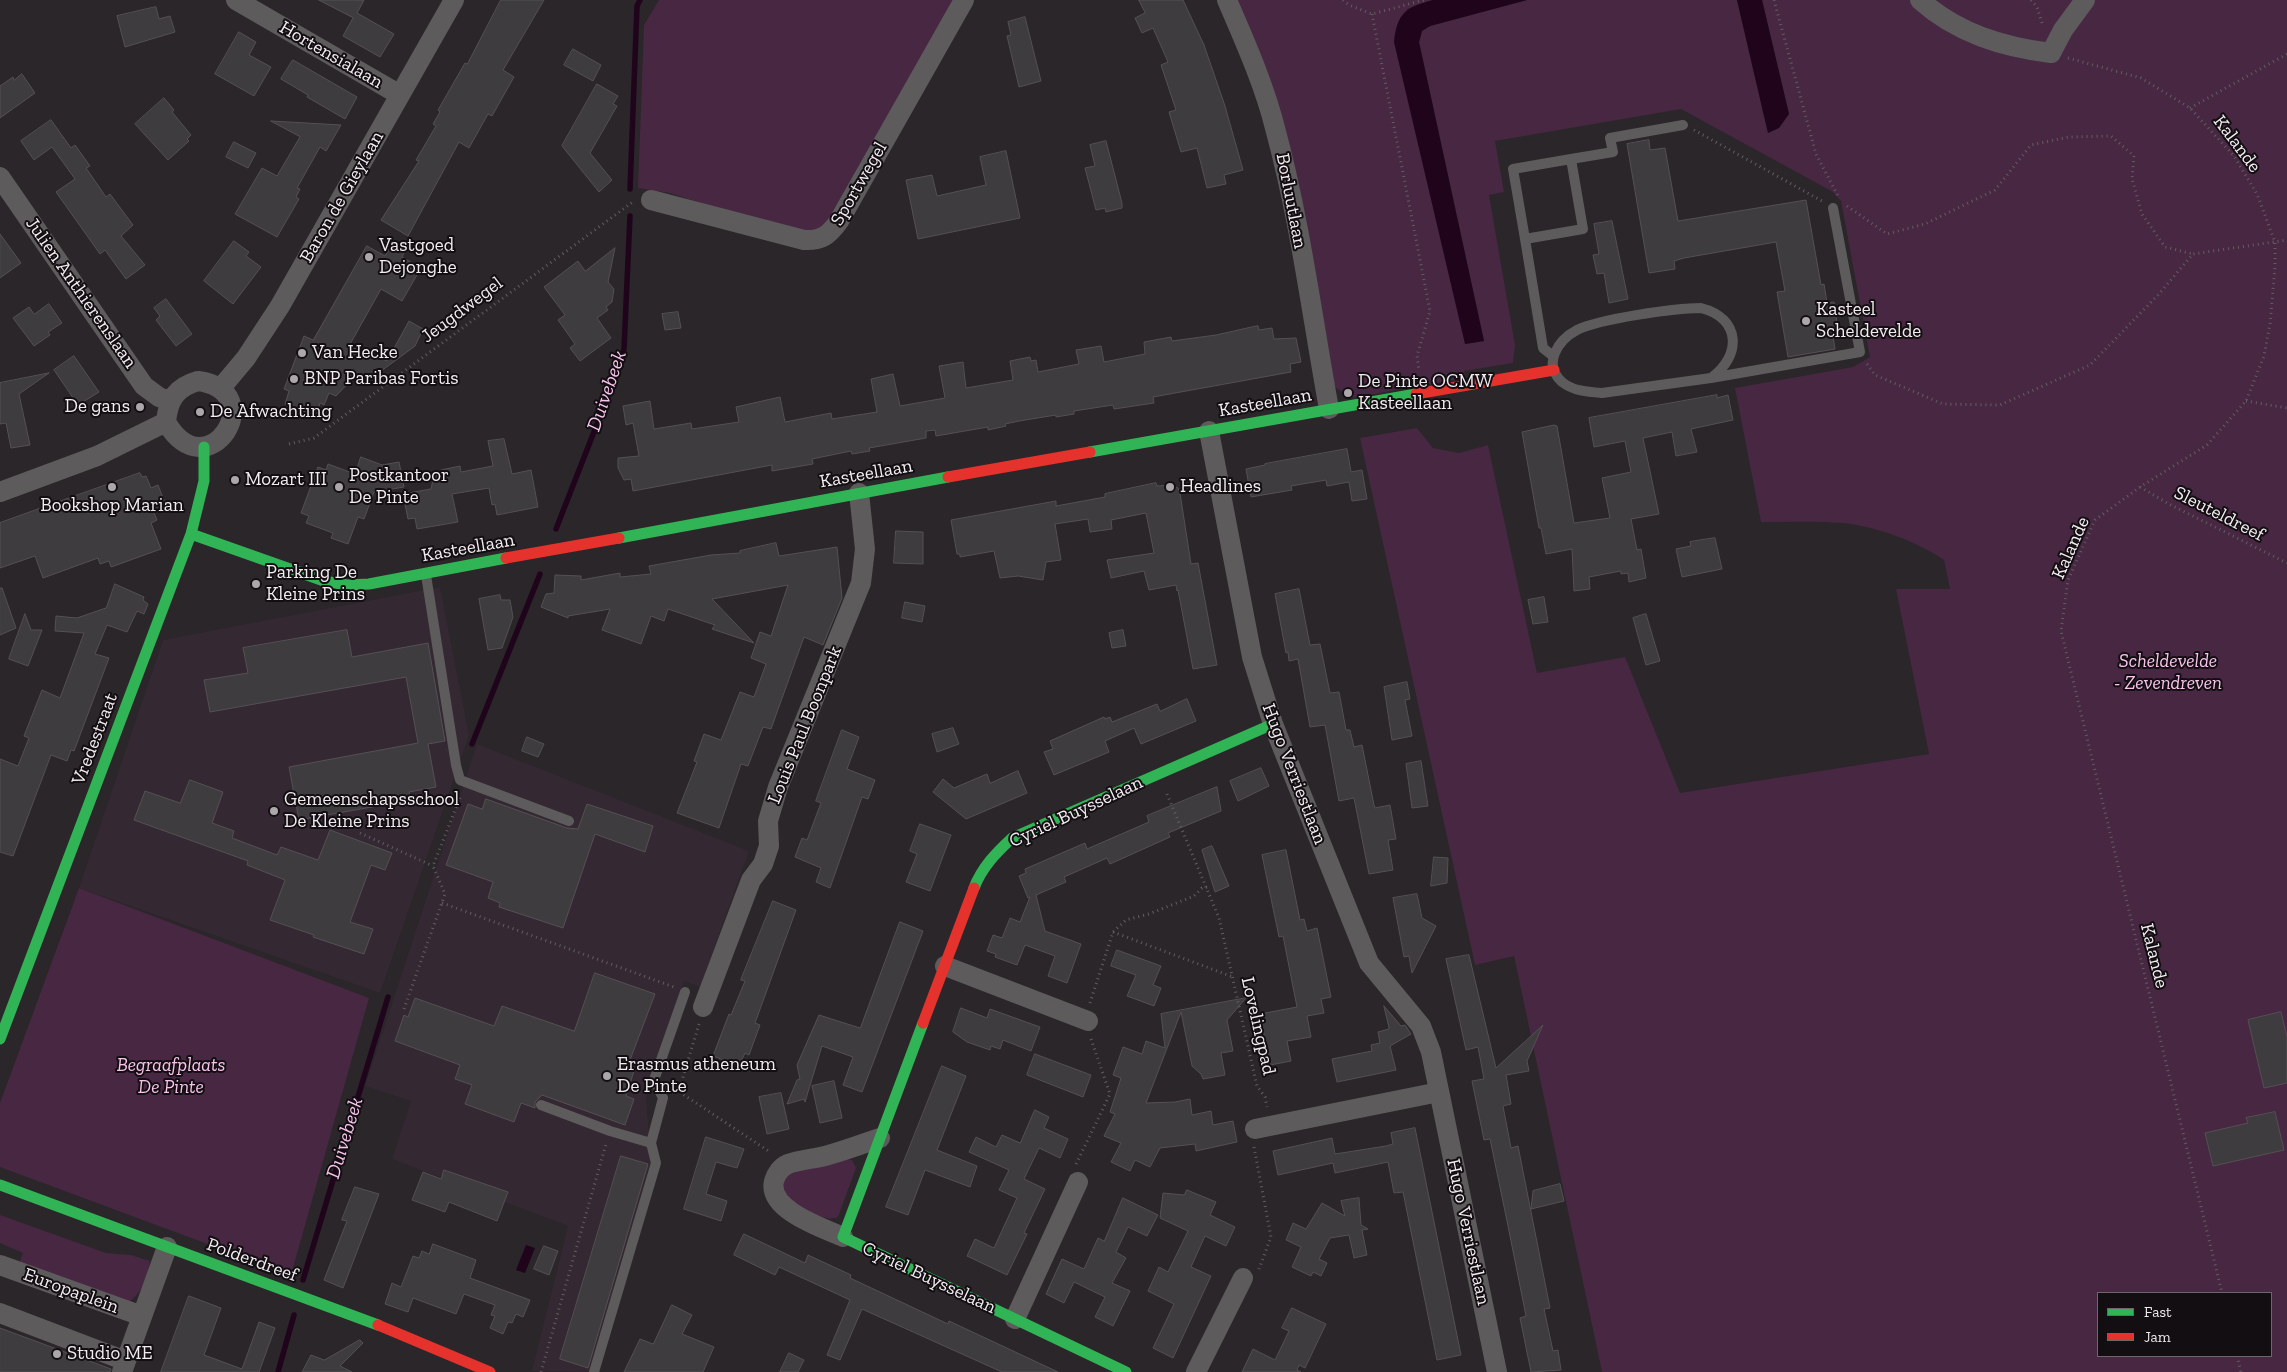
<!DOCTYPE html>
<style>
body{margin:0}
#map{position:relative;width:2287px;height:1372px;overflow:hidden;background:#2a2629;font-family:"Zilla Slab",serif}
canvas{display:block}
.legend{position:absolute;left:2097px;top:1292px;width:175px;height:65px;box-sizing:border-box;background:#120e11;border:1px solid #6c676b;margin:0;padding:6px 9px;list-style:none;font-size:15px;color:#f2ecf1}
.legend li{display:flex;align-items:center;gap:10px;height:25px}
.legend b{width:25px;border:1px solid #6c676b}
</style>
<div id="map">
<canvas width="2287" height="1372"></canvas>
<ul class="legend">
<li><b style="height:6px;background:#30b455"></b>Fast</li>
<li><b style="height:6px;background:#e5322d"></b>Jam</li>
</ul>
</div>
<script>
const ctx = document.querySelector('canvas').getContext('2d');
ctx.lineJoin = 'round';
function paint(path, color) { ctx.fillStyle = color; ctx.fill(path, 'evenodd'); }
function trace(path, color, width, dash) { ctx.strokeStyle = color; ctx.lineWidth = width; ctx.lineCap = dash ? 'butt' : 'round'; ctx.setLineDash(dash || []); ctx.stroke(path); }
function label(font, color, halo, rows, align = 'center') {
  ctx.font = font + ' "Zilla Slab",serif'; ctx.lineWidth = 4; ctx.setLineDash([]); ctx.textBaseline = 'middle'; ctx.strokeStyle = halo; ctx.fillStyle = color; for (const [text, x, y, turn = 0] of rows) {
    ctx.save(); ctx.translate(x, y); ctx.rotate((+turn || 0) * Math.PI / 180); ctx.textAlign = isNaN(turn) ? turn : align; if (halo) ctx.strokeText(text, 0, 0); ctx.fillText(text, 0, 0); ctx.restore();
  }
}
paint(new Path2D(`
 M440 587 469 735 380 993 79 888 163 640Z
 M477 744 749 851 700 987 684 981 646 1097 651 1162 589 1372 532 1371 568 1226 392 1159 411 1101 365 1086Z`), '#342832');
paint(new Path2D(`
 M659 0H959L828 224 820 232 794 233 670 193 638 188 644 25Z
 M1236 0H1433L1407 9 1466 344 1484 341 1419 42 1422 31 1430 26 1527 0H1737L1768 133 1789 114 1762 0H2287V1372H1602L1514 956 1475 965 1360 438 1417 428 1433 448 1459 453 1488 445 1537 673 1625 657 1680 793 1929 754 1896 589H1950L1944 560C1915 541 1878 527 1843 523 1816 521 1788 522 1761 522L1735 388 1853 367 1870 357 1841 201 1833 192 1681 109 1495 141 1504 192 1489 195 1515 345 1513 363 1464 371 1465 378 1351 398 1335 387ZM2098 1293H2271V1356H2098Z
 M79 888 369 998 291 1275 0 1167V1103Z
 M847 1159 852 1160 856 1168 838 1217C824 1224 792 1204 783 1194V1180L793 1171Z
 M0 1215 106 1253 131 1255 150 1261C147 1279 142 1294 126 1304L19 1264 23 1253 0 1243Z`), '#472741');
paint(new Path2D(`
 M1433 0H1527L1430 26 1422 31 1419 42 1484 341 1465 344 1394 42C1397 13 1406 7 1433 0Z
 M1737 0H1762L1789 114 1779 128 1768 133Z
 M526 1245 535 1248 525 1273 516 1270Z`), '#20041c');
trace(new Path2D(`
 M630 189 637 6 640 0
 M556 529 619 368 624 349 630 216
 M472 744 540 574
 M303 1280 388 997
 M278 1372 294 1315`), '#20041c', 5.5);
const building = new Path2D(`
 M319 0H364L357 13 394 34 380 57 343 36 353 18Z
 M501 0H544L503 70 514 77 492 116 488 114 469 148 459 142 408 236 381 220 419 161 416 160 436 126 433 124 440 112 438 110 465 63 467 64Z
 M1139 0H1183L1204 45 1225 106 1243 170 1224 175 1226 184 1207 188 1197 148 1181 152 1169 112 1176 110 1161 65 1168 62 1153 28 1142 33 1135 18 1145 13Z
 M156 7 159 19 170 16 175 32 125 47 117 16Z
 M1025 17 1041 81 1019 87 1007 36 1011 35 1008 22Z
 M239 32 256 42 249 55 271 67 254 96 215 74Z
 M573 49 601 65 593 81 564 65Z
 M293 60 357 97 345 119 307 97 308 95 281 79Z
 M22 74 35 93 0 118V86L13 77 14 80Z
 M597 84 618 96 613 104 617 106 590 153 612 180 599 192 562 146Z
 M164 98 174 110 172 112 191 135 187 139 189 141 168 160 135 124Z
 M51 120 71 148 75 145 90 166 86 168 106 197 110 194 133 225 121 236 145 265 126 279 105 250 100 254 56 192 75 179 52 147 34 160 21 141Z
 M271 121 341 125 326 151 320 147 297 188 300 189 296 197 299 199 277 237 235 214 262 168 277 176 300 137Z
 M1649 140 1650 150 1665 148 1678 221 1806 200 1821 285 1824 284 1827 303 1834 302 1838 329 1832 330 1835 349 1788 357 1777 292 1785 291 1776 242 1684 258 1674 261 1675 269 1649 273 1627 144Z
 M1106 141 1122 203V208L1106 212 1105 208 1096 210 1085 168 1095 166 1090 145Z
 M234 142 256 153 248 168 226 157Z
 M1006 151 1020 218 918 239 906 180 932 175 937 196 986 185 980 157Z
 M1612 221 1628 299 1609 303 1604 273 1597 274 1593 255 1599 254 1594 224Z
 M0 234 21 263 0 278Z
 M234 241 249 252 246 256 261 267 233 304 204 281Z
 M367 246 385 256 391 246 404 253 402 257 421 268 402 301 381 289 349 346 387 361 409 321 423 329 415 346 365 383 353 378 336 396 329 393 324 405 320 403 316 416 285 404 289 391 284 389 304 336 313 340Z
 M615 248 608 282 614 289 612 302 606 307 608 310 597 318 611 338 580 361 570 348 575 344 558 320 565 315 544 287 578 261 585 271Z
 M166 299 192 334 176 346 156 320 160 316 154 308Z
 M49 304 62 323 48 332 50 335 34 346 13 318 29 307 34 314Z
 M678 312 681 328 665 330 662 314Z
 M1258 326 1259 330 1272 328 1274 339 1296 338 1301 362 1290 364 1291 372 1153 397 1154 403 1114 409 1113 405 1074 411V414L1056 417V415L1019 421 1005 424 1006 426 988 430V427L936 436 935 430 926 431V438L869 448 870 451 852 454 851 451 812 459 813 464 772 471V465L633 491 631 479 624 480 618 468V458L639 456 633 423 626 425 623 406 650 401 654 429 691 423 692 429 739 422 736 407 780 397 785 422 831 413 832 419 877 412 871 379 893 374 900 406 945 398 939 366 963 362 966 388 1013 380 1010 361 1030 357 1031 361 1036 360 1038 372 1079 364 1076 350 1101 346 1104 362 1145 354 1144 342 1171 337 1172 341 1216 335Z
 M74 356 99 392 78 405 54 370Z
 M49 373 19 394 30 445 11 448 6 423 0 424V383Z
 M1717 395V398L1728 395 1733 420 1691 429 1697 452 1676 456 1672 432 1643 438 1659 514 1631 519 1637 550 1641 549 1646 578 1629 582 1628 573 1621 574V571L1589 577 1590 589 1574 591 1572 549 1546 554 1541 528H1539L1522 432 1554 425 1557 426 1574 523 1610 518 1602 478 1631 472 1625 441 1594 447 1589 418Z
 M504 439 512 474 531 470 538 507 497 515 495 504 492 505 489 488 452 494 458 522 417 529 415 518 408 519 403 494 431 489 433 480 441 470 460 466 461 472 493 466 488 441Z
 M1347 449 1351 472 1362 470 1367 499 1352 501 1349 482 1327 486 1326 480 1291 486 1292 490 1251 497 1246 469 1265 465V464Z
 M361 457 382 465 399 462 404 487 374 492 364 519 358 517 348 544 331 538 333 533 306 523 309 516 301 513 318 467 326 470 328 464 355 474Z
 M140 473 142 477 146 476 151 488 158 485 167 508 154 513 157 520 151 523 161 549 111 567 109 561 100 564 98 558 43 578 35 556 0 568V523Z
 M1156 483 1157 486 1172 485 1178 488 1180 493 1191 564 1198 563 1217 665 1193 669 1178 590 1177 591 1176 585 1149 590 1144 571 1111 578 1107 560 1154 553 1146 513 1111 520 1112 529 1090 532 1088 519 1055 524 1061 560 1046 562 1043 580 1018 576 1000 578 994 551 960 557V554H957L951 520 1056 501V506L1105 497V494Z
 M896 531 923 532V564L894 563Z
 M1715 538 1722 569 1682 577 1676 549 1691 546 1690 542Z
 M776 543 779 556 837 547 842 598 823 645 804 637 771 729 763 727 748 766 741 764 719 828 677 813 697 762 694 761 704 734 721 740 740 692 754 697 766 664 751 658 760 632 771 636 788 585 712 599 754 643 712 629 715 625 668 609 664 621 651 616 641 644 602 630 610 609 568 616V618L541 607 546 594 554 593 555 575 581 576V580L620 573V577L651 574 649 566 711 555 740 553V551Z
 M115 584 144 597 143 600 148 604 144 614 137 611 127 632 107 625 95 654 109 658 74 751 71 750 67 761 51 755 13 856 0 852V759L18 766 29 738 24 736 42 690 60 698 84 633 55 631 56 616 77 618 106 608Z
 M0 588H2L16 628 0 635Z
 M1299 589 1310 645 1320 644 1330 693 1339 692 1346 730H1350L1354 747 1362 745 1374 805 1375 808 1390 805 1396 839 1388 840 1393 870 1369 874 1354 798 1339 801 1325 725 1310 727 1298 659 1289 661 1288 652 1286 653 1275 594Z
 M500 595 501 600H510L513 617 502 648 488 650 479 599Z
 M1544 597 1548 622 1533 624 1528 600Z
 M905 602 925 606 922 622 902 618Z
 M25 614 31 630H42L28 666 9 659Z
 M1646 614 1660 661 1646 665 1633 618Z
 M347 630 352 657 428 643 445 741 428 744 436 787 409 792 411 800 299 820 289 767 418 743 406 677 210 712 204 680 248 673 243 648Z
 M1123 630 1126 646 1112 648 1109 633Z
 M1407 682 1410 699 1405 700 1412 736 1392 740 1384 687Z
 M1187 699 1196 721 1141 744 1134 728 1105 741 1109 752 1054 775 1044 752 1053 749 1050 741 1104 717 1105 719 1110 717 1112 722 1157 704 1160 711Z
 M953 728 959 744 937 752 932 734Z
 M842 730 859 737 847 769 875 780 868 799 862 797 830 888 816 882 821 868 795 857 802 838 807 840 821 803 816 801Z
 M527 737 544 744 538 757 522 751Z
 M1421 761 1428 806 1412 808 1406 764Z
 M1261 768 1269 786 1238 801 1230 781Z
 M1018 771 1027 793 966 819 933 792 943 779 954 788 987 774 990 783Z
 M190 780 223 792 212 823 234 831 232 838 277 855 281 847 318 860 330 830 392 853 385 870 371 865 350 922 373 929 364 954 313 937 314 935 270 920 285 880 247 865 248 861 134 820 145 791 180 803Z
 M1217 787 1221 811 1168 833 1170 837 1110 864 1107 858 1064 877 1066 882 1036 895 1045 931 1081 944 1067 983 1048 976 1055 956 1025 945 1017 965 995 957 996 954 987 951 993 935 1002 938 1010 918 1020 922 1030 897 1028 898 1019 876 1026 873 1025 869 1085 843 1087 849 1149 822 1147 816Z
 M486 799 567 828 578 829 587 804 653 826 645 852 595 834 563 928 499 907 500 903 488 898 493 882 446 865 468 804 482 809Z
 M920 824 951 835 930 891 906 882 917 854 910 851Z
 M1212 846 1229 886 1215 892 1202 850Z
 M1286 850 1300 920 1304 919 1307 931 1317 928 1331 997 1321 999 1324 1013 1307 1016 1311 1037 1287 1041 1291 1061 1270 1065 1260 1014 1297 1007 1283 936 1279 937 1262 855Z
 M1434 857 1448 858 1447 883 1431 886Z
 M1417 894 1422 918 1436 926 1412 973 1409 956 1404 957 1393 898Z
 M773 901 796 910 755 1023 760 1025 749 1055 745 1053 739 1066 713 1056 729 1014 731 1015 745 981 741 980Z
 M900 922 923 931 862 1092 843 1085 853 1057 822 1046 805 1102 804 1099 787 1104 797 1080 800 1079 797 1065 819 1015 860 1028Z
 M1117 950 1161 966 1153 985 1161 988 1154 1006 1127 996 1136 975 1111 966Z
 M1469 955 1496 1068 1543 1025 1527 1061 1529 1071 1506 1075 1511 1104 1503 1106 1511 1148 1518 1146 1550 1308 1544 1309 1553 1351 1558 1350 1561 1370 1531 1372 1520 1318 1526 1316 1507 1221 1490 1139 1484 1140 1472 1081 1484 1079 1478 1047 1466 1050 1446 959Z
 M595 973 655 994 627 1068 634 1071 626 1096 634 1099 625 1125 542 1095 535 1102V1108L521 1103 514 1122 465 1104 472 1085 455 1079 460 1065 395 1041 404 1015 408 1017 415 998 494 1026 502 1006 574 1031Z
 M1246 998 1227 1020 1233 1051 1221 1053 1225 1075 1203 1079 1201 1074 1192 1066 1181 1012 1146 1103 1175 1102 1190 1099 1192 1115 1211 1111 1213 1125 1233 1121 1237 1142 1196 1151 1195 1144 1160 1148 1150 1167 1135 1160 1130 1171 1111 1162 1121 1143 1104 1136 1115 1114 1110 1112 1121 1078 1113 1075 1123 1047 1142 1054 1146 1041 1165 1048 1161 1014Z
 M1384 1006 1401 1026 1405 1025 1411 1034 1390 1046 1396 1070 1337 1082 1332 1059 1372 1051 1371 1045 1380 1043 1378 1032 1389 1029Z
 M961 1008 987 1018 990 1009 1040 1027 1031 1051 1003 1040 1000 1049 991 1046 990 1050 967 1042 953 1032Z
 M2281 1012 2287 1037V1083L2264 1088 2248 1020Z
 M1035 1054 1091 1075 1083 1097 1027 1075Z
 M942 1066 966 1076 937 1150 977 1166 970 1187 925 1170 908 1215 886 1207Z
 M834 1081 842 1118 820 1123 812 1086Z
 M781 1093 789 1129 767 1134 759 1097Z
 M1035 1110 1049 1117 1044 1128 1068 1139 1060 1158 1039 1148 1024 1179 1045 1189 1024 1233 1027 1234 1007 1275 967 1256 975 1239 994 1248 1017 1198 999 1190 1009 1170 969 1152 976 1137 996 1147 1002 1135 1020 1143Z
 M2275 1112 2284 1150 2213 1166 2205 1133 2248 1123 2246 1118Z
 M1415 1128 1461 1355 1437 1360 1403 1192 1394 1193 1388 1162 1335 1173 1333 1163 1278 1175 1273 1151 1332 1138 1335 1154 1386 1146 1393 1144 1391 1133Z
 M706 1137 744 1149 737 1168 716 1162 706 1194 727 1201 721 1221 684 1209Z
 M621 1156 648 1164 588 1368 560 1359Z
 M444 1170 508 1192 497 1221 449 1202 445 1212 412 1200 423 1172 441 1179Z
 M1560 1184 1564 1201 1531 1209 1533 1191Z
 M355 1187 379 1194 343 1288 324 1280 347 1221 342 1220Z
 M1187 1190 1216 1202 1210 1215 1235 1227 1226 1246 1205 1236 1191 1267 1211 1276 1173 1358 1153 1348 1174 1304 1148 1291 1159 1267 1168 1272 1188 1231 1160 1218 1163 1193 1184 1195Z
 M1123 1198 1158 1215 1147 1236 1128 1227 1116 1252 1126 1258 1112 1283 1130 1291 1113 1326 1095 1317 1105 1297 1074 1282 1064 1303 1046 1294 1062 1259 1084 1269 1098 1238 1104 1241Z
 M1359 1198 1361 1225 1368 1229 1362 1230 1367 1255 1354 1258 1349 1235 1330 1238 1319 1259 1327 1263 1321 1276 1313 1272 1311 1276 1292 1267 1301 1247 1286 1240 1293 1223 1306 1229 1322 1203 1345 1216 1341 1201Z
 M744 1234 805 1263 808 1255 851 1275 850 1278 948 1324 949 1321 1058 1372H1002L862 1309 840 1360 827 1355 850 1300 779 1267 775 1275 734 1255Z
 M433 1244 476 1260 470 1278 530 1300 523 1317 516 1314 512 1323 508 1322 503 1334 490 1328 495 1316 491 1315 495 1305 464 1294 456 1314 413 1298 408 1312 385 1304 392 1283 401 1287 413 1256 419 1258 422 1251 429 1254Z
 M544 1246 558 1251 549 1275 534 1269Z
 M189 1296 221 1308 204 1355 242 1369 259 1322 275 1328 259 1372H161Z
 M672 1305 692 1315 682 1334 714 1347 703 1372H624L640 1339 653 1344Z
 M1292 1308 1326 1324 1305 1368 1299 1365 1297 1370 1301 1372H1242L1253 1349 1275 1360 1289 1331 1282 1328Z
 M0 1328 111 1369 110 1372H0Z
 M360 1340 363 1343 340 1366 352 1372H302L311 1355 324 1360Z
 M789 1353 804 1360 798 1372H780Z`);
paint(building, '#3f3c3f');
trace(building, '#545054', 1);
trace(new Path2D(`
 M1343 0 1349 5 1372 14 1424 0
 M1774 0 1816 154 1838 196
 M2031 0 2037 7 2043 26
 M1372 14 1430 311 1417 356 1419 371
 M2068 58 2141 78 2190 108 2234 156 2257 194 2275 242V267L2270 324 2264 356 2246 401 2207 445 2140 487 2095 520 2068 580 2061 631 2222 1293
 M2190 108 2287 54
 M1694 130 1822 201
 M1847 206 1887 234 1925 224 1995 190 2031 145 2069 137 2111 136 2134 156 2132 179 2142 214 2165 247 2193 254
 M1867 364 1875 375 1943 404 2000 405 2090 365 2158 295 2193 254 2287 240
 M2246 401 2287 408
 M289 444 314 438 634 201
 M2140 487 2169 504 2287 563
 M1167 794 1219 918 1257 1086 1265 1097 1267 1107
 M360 833 433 866
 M442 903 674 987
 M1113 932 1233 977
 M1090 1003 1113 932 1126 920 1149 914 1194 896 1202 888 1208 887
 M404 1009 445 894 433 866 461 795
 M699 1024 680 1087 681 1093 770 1152
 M1254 1147 1271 1237 1259 1269
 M1076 1164 1110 1094 1091 1039
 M2237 1356 2241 1372
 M541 1372 606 1144`), '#615f61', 3, [1, 4]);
trace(new Path2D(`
 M1571 159 1613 152 1610 138 1683 125
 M1525 239 1513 169 1571 159 1583 229 1525 239 1543 348 1553 356
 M1711 378C1742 356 1741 318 1701 308 1675 308 1599 319 1577 330 1558 340 1542 364 1562 382 1573 391 1588 392 1602 393L1711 378 1860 352 1833 208
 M426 575 456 765 460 780 569 821
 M541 1105 610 1131 651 1143
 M594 1372 656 1163 651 1143 663 1098 654 1080 685 992`), '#5d5b5c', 10);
trace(new Path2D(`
 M236 0 400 95
 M1227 0C1245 42 1264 84 1275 128 1300 220 1312 316 1329 409
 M1920 0C1957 33 2002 47 2051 53L2063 30 2085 0
 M0 177 144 386 159 397 169 401
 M651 200 804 240C822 241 829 235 839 221L964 0
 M198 381C272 391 208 493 166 422 168 400 176 387 198 381Z
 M220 389 246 358 280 306 454 0
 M1209 431 1252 657 1273 724 1369 963 1421 1026 1431 1052 1497 1372
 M0 492 97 456 166 422
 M945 966 1088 1021
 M703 1007 751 880 763 864 769 846 768 821 778 787 861 583 865 549 859 493
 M1255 1129 1439 1092
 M843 1237C823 1228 767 1210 774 1181 776 1174 781 1167 788 1164 799 1160 813 1159 825 1156 844 1151 862 1144 880 1138
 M0 1265 142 1316
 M0 1313 126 1361
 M1015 1319 1078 1182
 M122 1372 167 1247
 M1196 1372 1243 1278`), '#5d5b5c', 20);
trace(new Path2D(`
 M1090 452 1416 394
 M191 534 324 581 347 585 369 584 506 558
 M619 538 948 477
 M974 888C982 867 996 853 1012 838L1273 724
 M923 1023 843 1237 1126 1372
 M0 1039 191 534 204 481V447
 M0 1185 378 1325`), '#30b455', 11);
trace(new Path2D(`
 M1416 394 1554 370
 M948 477 1090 452
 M506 558 619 538
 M923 1023 974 888
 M378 1325 490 1372`), '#e5322d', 11);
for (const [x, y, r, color] of [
 [369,257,5,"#aca7ab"],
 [1806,321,5,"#aca7ab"],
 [302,353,5,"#aca7ab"],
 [294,379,5,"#aca7ab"],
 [1348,393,5,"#aca7ab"],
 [140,407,5,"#aca7ab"],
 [200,412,5,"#aca7ab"],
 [235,480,5,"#aca7ab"],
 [112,487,5,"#aca7ab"],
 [339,487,5,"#aca7ab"],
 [1170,487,5,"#aca7ab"],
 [256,584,5,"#aca7ab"],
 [274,811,5,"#aca7ab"],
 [607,1076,5,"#aca7ab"],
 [57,1354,5,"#aca7ab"]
]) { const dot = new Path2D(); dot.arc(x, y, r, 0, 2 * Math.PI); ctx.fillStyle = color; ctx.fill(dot); trace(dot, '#120e11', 2); }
label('19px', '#f2ecf1', '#120e11', [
 ["Hortensialaan",331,55,30],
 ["Kalande",2237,144,53],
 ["Sportwegel",859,184,-60],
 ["Baron de Gieylaan",342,197,-60],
 ["Borluutlaan",1291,201,79],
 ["Julien Anthierenslaan",81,293,55],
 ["Jeugdwegel",462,310,-37],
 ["Kasteellaan",1265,403,-10],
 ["Kasteellaan",866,474,-10],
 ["Sleuteldreef",2219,514,27],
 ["Kasteellaan",468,548,-10],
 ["Kalande",2071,548,-66],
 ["Louis Paul Boonpark",805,725,-68],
 ["Vredestraat",95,739,-69],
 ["Hugo Verriestlaan",1294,774,69],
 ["Cyriel Buysselaan",1076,812,-25],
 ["Kalande",2154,956,76],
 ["Lovelingpad",1258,1026,77],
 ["Hugo Verriestlaan",1468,1232,78],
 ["Polderdreef",252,1260,20],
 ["Cyriel Buysselaan",929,1278,25],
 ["Europaplein",71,1291,20]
]);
label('19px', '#f2ecf1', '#120e11', [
 ["Vastgoed",379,246],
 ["Dejonghe",379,268],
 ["Kasteel",1816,310],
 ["Scheldevelde",1816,332],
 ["Van Hecke",312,353],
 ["BNP Paribas Fortis",304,379],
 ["De Pinte OCMW",1358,382],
 ["Kasteellaan",1358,404],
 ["De gans",130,407,"right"],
 ["De Afwachting",210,412],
 ["Postkantoor",349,476],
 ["De Pinte",349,498],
 ["Mozart III",245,480],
 ["Headlines",1180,487],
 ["Bookshop Marian",112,506,"center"],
 ["Parking De",266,573],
 ["Kleine Prins",266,595],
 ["Gemeenschapsschool",284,800],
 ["De Kleine Prins",284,822],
 ["Erasmus atheneum",617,1065],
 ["De Pinte",617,1087],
 ["Studio ME",67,1354]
], 'left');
label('italic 19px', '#f9c3ed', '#120e11', [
 ["Scheldevelde",2168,662],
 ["- Zevendreven",2168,684],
 ["Begraafplaats",171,1066],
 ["De Pinte",171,1088]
]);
label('italic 20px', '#f9c4ed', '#120e11', [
 ["Duivebeek",607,391,-71],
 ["Duivebeek",345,1138,-73]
]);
</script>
